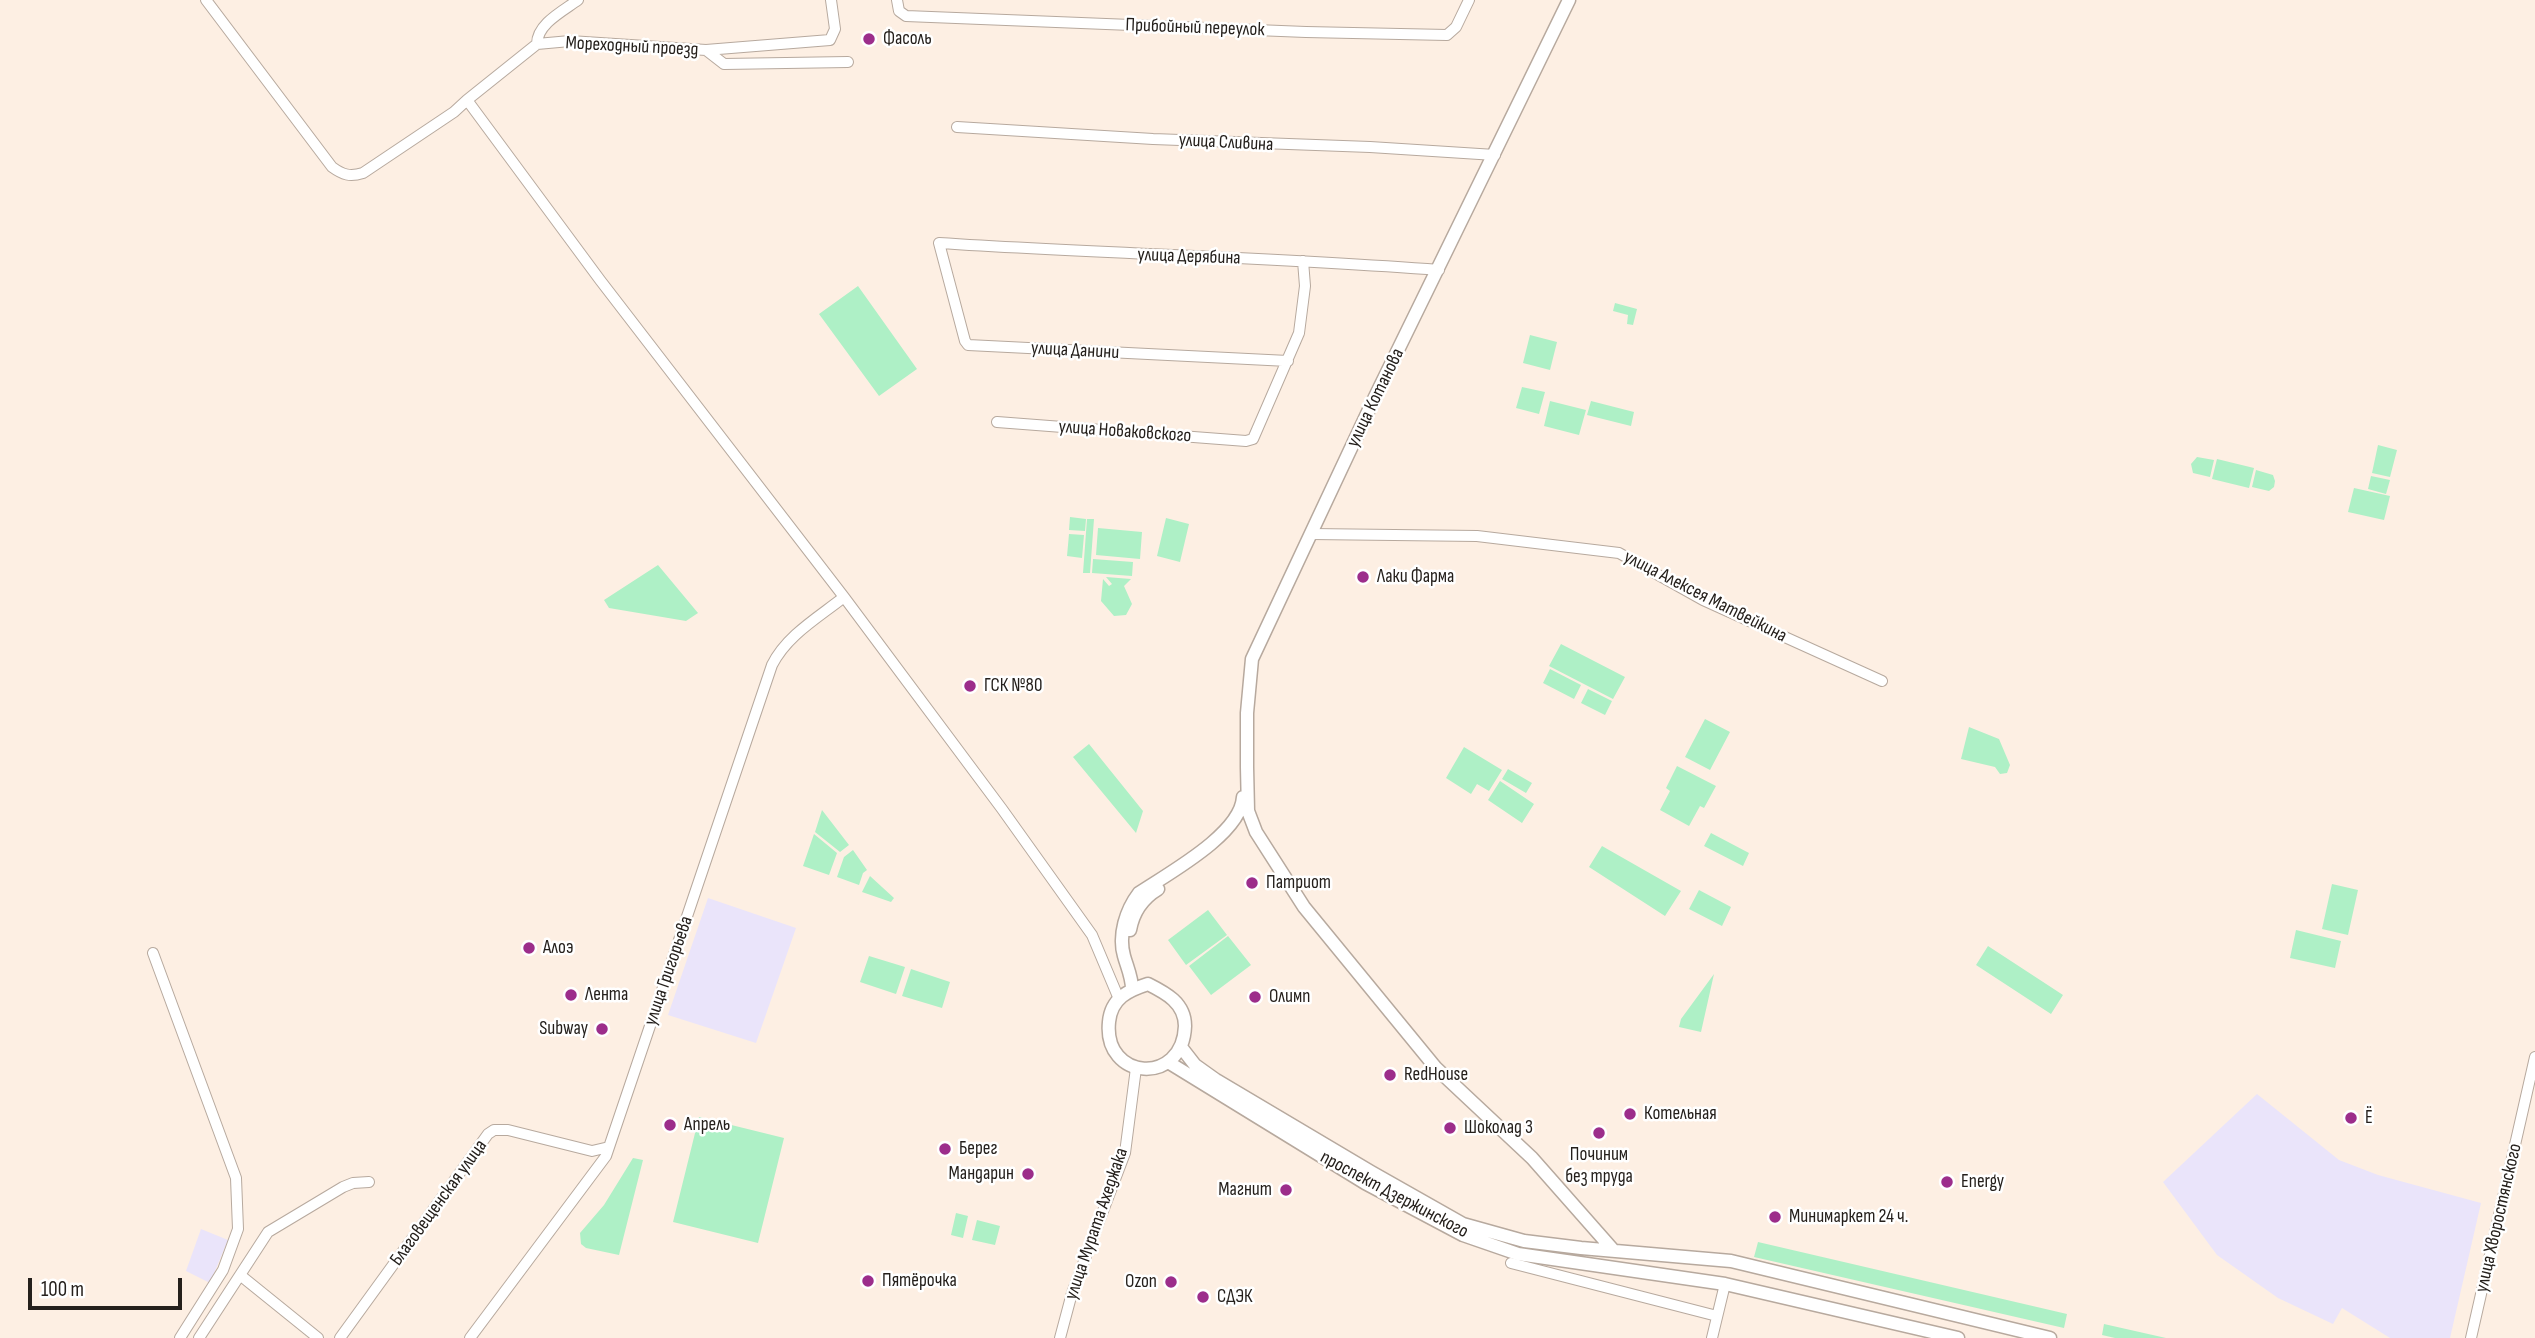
<!DOCTYPE html>
<meta charset="utf-8">
<style>
body{margin:0}
#map{position:relative;width:2535px;height:1338px;overflow:hidden;background:#fdefe3;font-family:"Sofia Sans Condensed",sans-serif}
canvas{display:block}
.scale{position:absolute;left:28px;top:1278px;width:154px;height:32px;box-sizing:border-box;border:4px solid #25201c;border-top:0;padding-left:9px;font-size:21px;line-height:24px;white-space:nowrap;color:#25201c;-webkit-text-stroke:5px #fff;paint-order:stroke}
</style>
<div id="map">
<canvas width="2535" height="1338"></canvas>
<div class="scale">100 m</div>
</div>
<script>
const ctx = document.querySelector('canvas').getContext('2d');
ctx.lineJoin = 'round';
function paint(path, color) { ctx.fillStyle = color; ctx.fill(path, 'evenodd'); }
function trace(path, color, width, dash) { ctx.strokeStyle = color; ctx.lineWidth = width; ctx.lineCap = dash ? 'butt' : 'round'; ctx.setLineDash(dash || []); ctx.stroke(path); }
function label(font, color, halo, rows, align = 'center') {
  ctx.font = font + ' "Sofia Sans Condensed",sans-serif'; ctx.lineWidth = 5; ctx.setLineDash([]); ctx.textBaseline = 'middle'; ctx.strokeStyle = halo; ctx.fillStyle = color; for (const [text, x, y, turn = 0] of rows) {
    ctx.save(); ctx.translate(x, y); ctx.rotate((+turn || 0) * Math.PI / 180); ctx.textAlign = isNaN(turn) ? turn : align; if (halo) ctx.strokeText(text, 0, 0); ctx.fillText(text, 0, 0); ctx.restore();
  }
}
paint(new Path2D(`
 M708 898 796 928 756 1043 668 1015Z
 M2257 1094 2339 1160 2378 1175 2481 1203 2450 1338H2390L2342 1308 2333 1324 2278 1298 2217 1255 2163 1182Z
 M201 1229 228 1240 210 1283 186 1271Z`), '#eae4fa');
paint(new Path2D(`
 M858 286 917 369 879 396 819 314Z
 M1615 303 1637 309 1633 325 1627 324 1628 315 1613 311Z
 M1530 335 1557 342 1550 370 1523 363Z
 M1522 387 1545 392 1539 414 1516 408Z
 M1550 401 1586 410 1579 435 1544 426Z
 M1591 401 1634 412 1631 426 1587 415Z
 M2378 445 2397 450 2390 477 2372 473Z
 M2197 457 2214 460 2210 477 2193 473 2191 464Z
 M2217 459 2254 468 2249 488 2212 479Z
 M2256 470 2273 475 2275 481 2274 487 2269 491 2252 487Z
 M2371 476 2390 480 2386 494 2368 489Z
 M2354 488 2390 496 2384 520 2348 512Z
 M1070 517 1086 519 1085 531 1069 530Z
 M1166 518 1189 524 1180 562 1157 556Z
 M1087 519H1094L1090 573H1083Z
 M1098 528 1142 532 1140 559 1096 555Z
 M1069 534 1084 535 1082 558 1067 556Z
 M1093 559 1133 562 1132 576 1092 573Z
 M658 565 698 613 686 621 609 608 604 600Z
 M1106 577 1131 579 1124 586 1132 604 1126 615 1114 616 1101 601 1103 579 1109 586 1112 584Z
 M1561 644 1625 677 1613 699 1549 666Z
 M1550 669 1581 685 1574 699 1543 683Z
 M1588 689 1612 701 1605 715 1581 703Z
 M1705 719 1730 732 1710 770 1685 757Z
 M1969 727 1999 739 2010 765 2007 773 2000 774 1995 767 1961 759Z
 M1089 744 1143 811 1136 833 1073 757Z
 M1464 747 1502 770 1489 791 1477 784 1471 794 1446 778Z
 M1677 766 1716 786 1704 808 1700 806 1689 826 1660 810 1670 791 1666 788Z
 M1508 769 1532 783 1526 793 1502 779Z
 M1500 781 1534 804 1522 823 1488 800Z
 M822 810 849 845 840 852 815 832Z
 M1711 833 1749 853 1743 866 1704 846Z
 M814 834 837 853 829 875 803 866Z
 M1602 846 1681 891 1665 916 1589 867Z
 M853 850 867 870 863 873 859 885 837 877 844 857Z
 M870 876 894 898 891 902 862 892Z
 M2332 884 2358 890 2348 935 2322 929Z
 M1699 890 1731 907 1722 926 1689 909Z
 M1208 910 1227 935 1186 965 1168 940Z
 M2296 930 2341 941 2335 968 2290 958Z
 M1228 936 1251 965 1211 995 1189 966Z
 M1988 946 2063 995 2051 1014 1976 965Z
 M869 956 905 967 896 994 860 982Z
 M911 969 950 982 942 1008 902 996Z
 M1714 974 1701 1032 1679 1027 1681 1019Z
 M699 1117 784 1138 758 1243 673 1222Z
 M633 1158 643 1160 619 1255 586 1248 581 1244 580 1233 604 1205Z
 M956 1213 968 1216 963 1238 951 1235Z
 M977 1220 1000 1226 995 1245 972 1240Z
 M1758 1242 2067 1314 2064 1328 1754 1257Z
 M2104 1324 2166 1338H2115L2102 1335Z`), '#aef0c6');
const minor = new Path2D(`
 M206 0 332 167C343 175 350 177 363 173L454 112 467 100 537 44C537 24 563 11 578 0
 M897 0 899 11 906 16 1306 32 1447 35 1456 27 1469 0
 M537 44 570 41 706 50 724 64 848 62
 M706 50 830 40 835 29 831 0
 M467 100 600 280 844 597 1002 809 1092 935 1119 999
 M957 127 1153 139 1370 147 1495 155
 M1288 361 968 345 965 341 939 243C1106 254 1273 257 1439 270
 M997 422 1246 441 1253 439 1299 333 1305 286 1303 261
 M1311 534 1477 536 1619 553 1703 600 1882 681
 M153 953 236 1178 238 1229 223 1270 180 1338
 M1511 1263 1717 1316
 M240 1275 318 1338
 M199 1338 268 1232 343 1187 353 1183 369 1182
 M340 1338 488 1134 494 1130H508L592 1151 609 1147
 M470 1338 606 1156 772 665C787 635 819 617 844 597
 M1060 1338 1072 1293 1125 1153 1136 1068
 M1712 1338 1725 1284
 M2471 1338 2535 1057`);
const tertiary = new Path2D(`
 M1569 0 1374 399 1252 659 1247 713V767L1248 811 1256 832 1304 907 1436 1068 1532 1158 1614 1251
 M1130 930C1133 913 1143 898 1158 889
 M1148 984C1166 993 1185 1003 1185 1026 1183 1086 1103 1081 1109 1022 1111 998 1129 990 1148 984Z
 M1132 989C1132 977 1127 967 1124 956 1118 935 1126 910 1139 893 1169 873 1241 834 1243 797
 M1181 1047 1195 1065 1216 1080 1371 1172 1463 1224 1524 1241 1581 1248 1731 1261 2050 1338
 M1168 1062 1365 1183 1463 1235 1518 1254 1725 1284 1958 1338`);
trace(minor, '#b7a99e', 12);
trace(tertiary, '#b7a99e', 15);
trace(minor, '#fff', 10);
trace(tertiary, '#fff', 12);
for (const [x, y, r, color] of [
 [869,39,7,"#9c2d8b"],
 [1363,577,7,"#9c2d8b"],
 [970,686,7,"#9c2d8b"],
 [1252,883,7,"#9c2d8b"],
 [529,948,7,"#9c2d8b"],
 [571,995,7,"#9c2d8b"],
 [1255,997,7,"#9c2d8b"],
 [602,1029,7,"#9c2d8b"],
 [1390,1075,7,"#9c2d8b"],
 [1630,1114,7,"#9c2d8b"],
 [2351,1118,7,"#9c2d8b"],
 [670,1125,7,"#9c2d8b"],
 [1450,1128,7,"#9c2d8b"],
 [1599,1133,7,"#9c2d8b"],
 [945,1149,7,"#9c2d8b"],
 [1028,1174,7,"#9c2d8b"],
 [1947,1182,7,"#9c2d8b"],
 [1286,1190,7,"#9c2d8b"],
 [1775,1217,7,"#9c2d8b"],
 [868,1281,7,"#9c2d8b"],
 [1171,1282,7,"#9c2d8b"],
 [1203,1297,7,"#9c2d8b"]
]) { const dot = new Path2D(); dot.arc(x, y, r, 0, 2 * Math.PI); ctx.fillStyle = color; ctx.fill(dot); trace(dot, '#fff', 2.5); }
label('19px', '#25201c', '#fff', [
 ["Прибойный переулок",1195,28,2],
 ["Мореходный проезд",632,47,3],
 ["улица Сливина",1226,143,3],
 ["улица Дерябина",1189,257,2],
 ["улица Данини",1075,351,3],
 ["улица Котанова",1376,398,-64],
 ["улица Новаковского",1125,432,4],
 ["улица Алексея Матвейкина",1705,597,27],
 ["улица Григорьева",669,971,-71],
 ["проспект Дзержинского",1394,1195,28],
 ["Благовещенская улица",439,1203,-54],
 ["улица Хворостянского",2499,1218,-77],
 ["улица Мурата Ахеджака",1097,1224,-71]
]);
label('19px', '#25201c', '#fff', [
 ["Фасоль",883,39],
 ["Лаки Фарма",1377,577],
 ["ГСК №80",984,686],
 ["Патриот",1266,883],
 ["Алоэ",543,948],
 ["Лента",585,995],
 ["Олимп",1269,997],
 ["Subway",588,1029,"right"],
 ["RedHouse",1404,1075],
 ["Котельная",1644,1114],
 ["Ё",2365,1118],
 ["Апрель",684,1125],
 ["Шоколад 3",1464,1128],
 ["Берег",959,1149],
 ["Починим",1599,1155,"center"],
 ["без труда",1599,1177,"center"],
 ["Мандарин",1014,1174,"right"],
 ["Energy",1961,1182],
 ["Магнит",1272,1190,"right"],
 ["Минимаркет 24 ч.",1789,1217],
 ["Пятёрочка",882,1281],
 ["Ozon",1157,1282,"right"],
 ["СДЭК",1217,1297]
], 'left');
</script>
